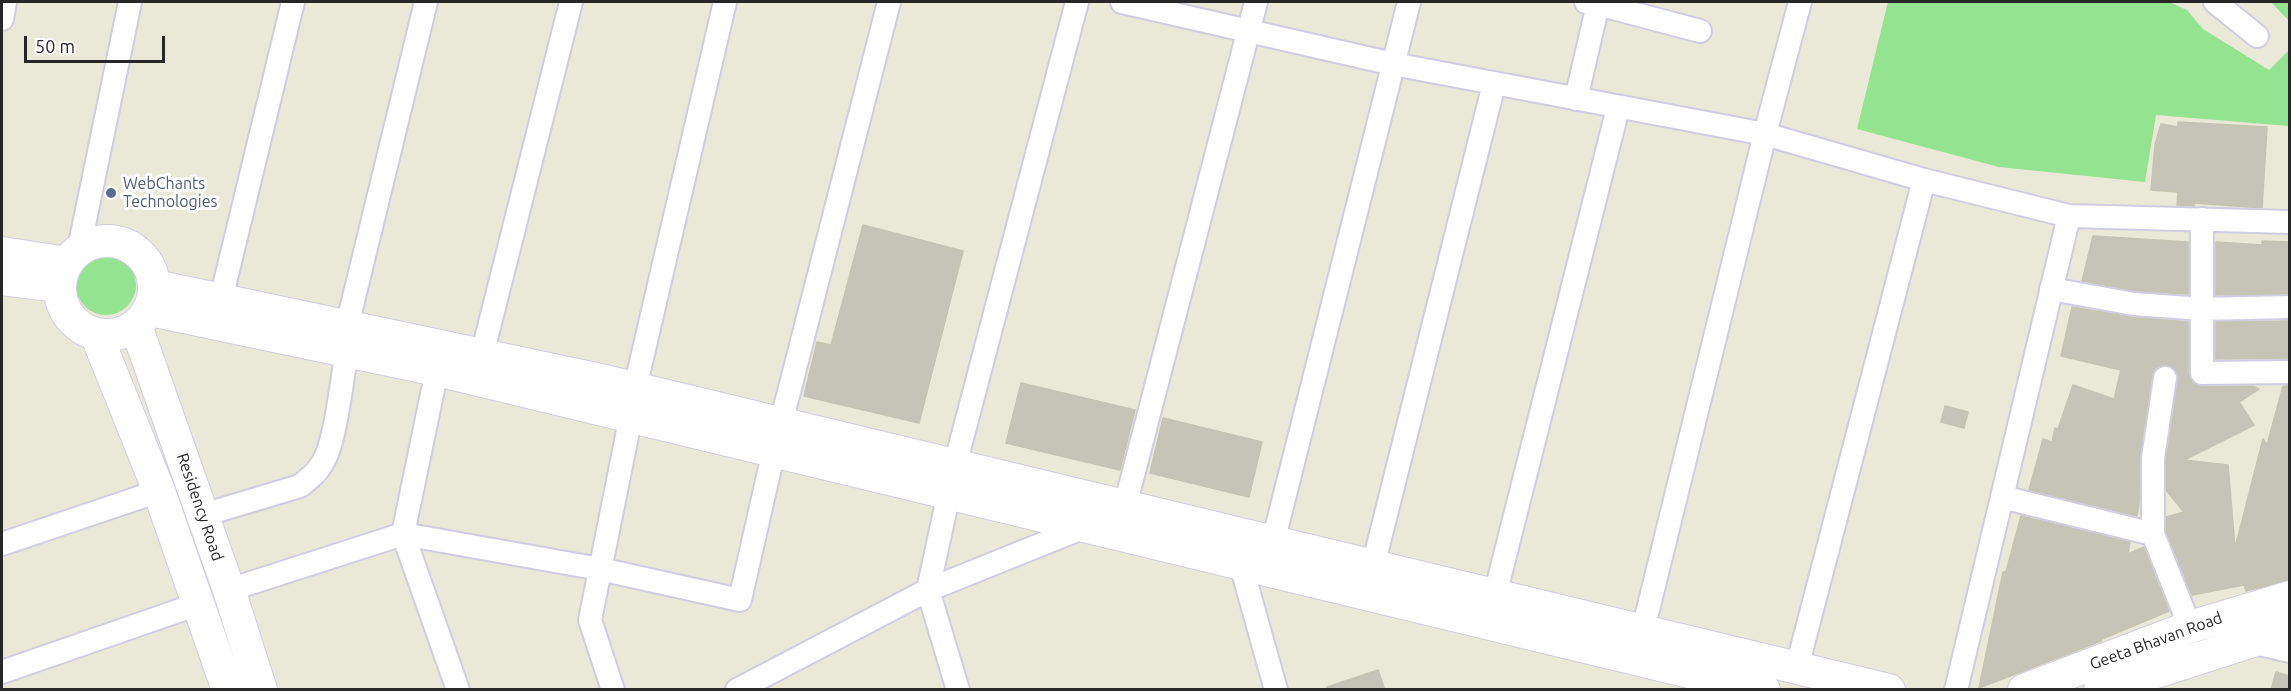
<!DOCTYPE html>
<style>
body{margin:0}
#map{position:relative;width:2291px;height:691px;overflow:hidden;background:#eae8d7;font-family:Ubuntu,sans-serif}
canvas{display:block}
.frame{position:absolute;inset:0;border:3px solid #272727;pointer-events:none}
.scale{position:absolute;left:24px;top:36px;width:141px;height:27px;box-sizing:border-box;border:3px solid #272727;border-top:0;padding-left:8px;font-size:18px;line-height:21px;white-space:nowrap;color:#272727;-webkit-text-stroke:4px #fff;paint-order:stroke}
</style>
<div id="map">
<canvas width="2291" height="691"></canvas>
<div class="frame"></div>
<div class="scale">50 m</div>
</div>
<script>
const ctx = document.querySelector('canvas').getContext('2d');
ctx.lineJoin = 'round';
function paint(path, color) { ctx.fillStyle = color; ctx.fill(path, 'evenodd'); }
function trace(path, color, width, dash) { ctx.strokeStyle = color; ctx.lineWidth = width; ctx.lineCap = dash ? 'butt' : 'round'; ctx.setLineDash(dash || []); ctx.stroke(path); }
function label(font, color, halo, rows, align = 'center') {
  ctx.font = font + ' Ubuntu,sans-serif'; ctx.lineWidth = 6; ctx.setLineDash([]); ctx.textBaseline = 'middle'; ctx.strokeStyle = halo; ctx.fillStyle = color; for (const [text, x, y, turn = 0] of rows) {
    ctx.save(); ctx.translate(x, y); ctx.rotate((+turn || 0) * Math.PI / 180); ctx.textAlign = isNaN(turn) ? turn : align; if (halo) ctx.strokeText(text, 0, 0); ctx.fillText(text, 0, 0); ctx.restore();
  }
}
paint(new Path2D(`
 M1888 2H2169L2187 10 2203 29 2269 70 2289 50V126L2156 115 2145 182 1999 167 1857 129Z
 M2271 2H2289V21Z
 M76 285a30 30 0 1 1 60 0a30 30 0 1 1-60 0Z`), '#94e391');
const building = new Path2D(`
 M2178 122 2267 127 2262 208 2194 203V206L2177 205 2178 192 2151 190 2155 145 2161 124 2178 127Z
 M863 225 963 251 919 423 804 396 817 342 831 345Z
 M2093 236 2188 242V294L2136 291 2082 281Z
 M2262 241 2289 242V294L2216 295V242L2262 245Z
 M2072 307 2132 317 2188 322V373L2190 379 2195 384 2202 387 2253 386 2259 389 2239 402 2254 425 2184 460 2228 465 2235 548 2263 439 2267 445 2283 386H2289V507L2287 524 2289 534V580L2246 591 2244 585 2192 595 2166 531V517L2184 512 2166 490V459L2178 379 2177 373 2168 365 2160 366 2154 370 2152 376 2140 456 2139 504 2137 516 2029 490 2043 439 2052 442 2055 428 2058 429 2073 385 2114 399 2121 370 2061 356Z
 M2289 321V358L2216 359V322Z
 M1021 383 1135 410 1120 470 1006 443Z
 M1945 406 1968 412 1964 428 1941 422Z
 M1163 418 1262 442 1249 497 1150 473Z
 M2021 516 2130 542 2128 554 2144 547 2169 611 2102 639 2101 641 1979 688 2003 572H2006Z
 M1378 670 1385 690H1328L1327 687Z
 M2276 672 2289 676V690H2271Z`);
paint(building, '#c5c4b7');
trace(building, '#c5c4b1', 1.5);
const minor = new Path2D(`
 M1122 2 1393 64 1765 134 1924 180 2069 216 2290 222
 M1598 2V4L1700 31
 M2215 2 2257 36
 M2 19 5 2
 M1576 99 1598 4 1586 2
 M2202 219V373L2290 372
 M79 249 130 2
 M2051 289 2134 304 2202 309 2290 307
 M221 299 293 2
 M347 326 426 2
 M482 355 571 2
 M437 370 403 534 458 690
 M2165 378 2153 458V534L2190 627
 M635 388 725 2
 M781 423 889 2
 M2002 497 2153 534
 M1125 506 1256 2
 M203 515 300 486C309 479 318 472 323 462 336 441 342 377 347 351
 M1273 542 1409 2
 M2 544 159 491
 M1244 552 1241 565 1276 690
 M1373 566 1494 84
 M229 590 403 534 600 569 740 600 774 450
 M1495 595 1618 108
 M1643 630 1765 134 1800 2
 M2251 642 2290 651
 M1797 667 1924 180
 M2 672 198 604
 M613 690 590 620 631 416
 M737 690 928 590 1087 526
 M958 690 928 590 955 465 1077 2
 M1956 690 2069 216`);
const secondary = new Path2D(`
 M60 288a47 47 0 1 1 94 0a47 47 0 1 1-94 0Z
 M2 253 67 263
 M2 279 59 286
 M155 286 605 381 1889 690
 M151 310 437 370 1764 690
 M136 326 229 590 261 690
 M96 334 159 491 228 690
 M2024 690 2190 627 2290 597
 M2100 690 2290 629`);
trace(minor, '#cfcde1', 26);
trace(secondary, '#cfcde1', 34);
trace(minor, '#fff', 22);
trace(secondary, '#fff', 32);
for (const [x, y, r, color] of [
 [111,193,6,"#5c6f8a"]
]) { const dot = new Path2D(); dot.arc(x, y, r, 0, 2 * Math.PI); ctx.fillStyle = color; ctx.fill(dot); trace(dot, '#fff', 2); }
label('16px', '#4e5e75', '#fff', [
 ["WebChants",123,184],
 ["Technologies",123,202]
], 'left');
label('16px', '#272727', '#fff', [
 ["Residency Road",200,507,71],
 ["Geeta Bhavan Road",2156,641,-20]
]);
</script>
